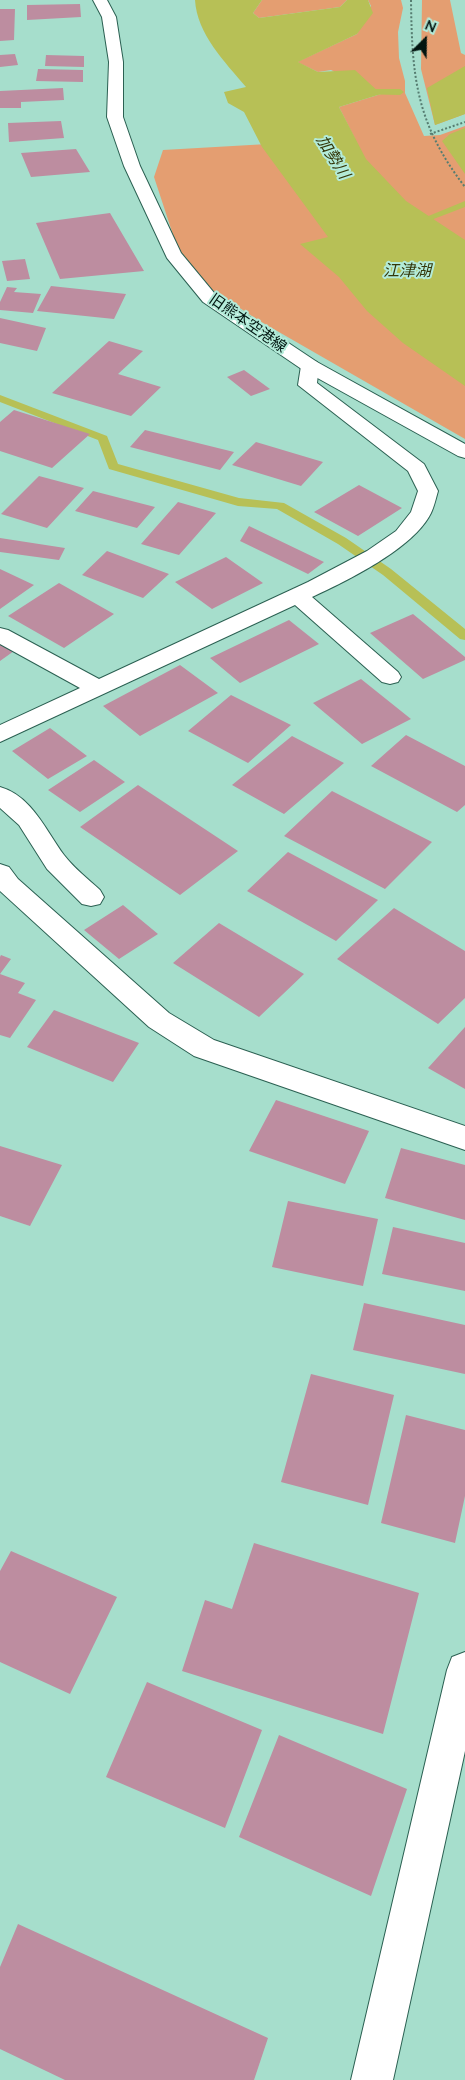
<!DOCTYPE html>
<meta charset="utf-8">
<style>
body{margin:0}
#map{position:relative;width:465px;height:2080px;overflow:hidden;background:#a6decc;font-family:Lato,sans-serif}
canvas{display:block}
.north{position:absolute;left:400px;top:15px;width:50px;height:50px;-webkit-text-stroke:4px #b3ebd9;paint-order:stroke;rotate:23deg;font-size:14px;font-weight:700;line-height:20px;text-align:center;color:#011510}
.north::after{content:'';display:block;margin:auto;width:18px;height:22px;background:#011510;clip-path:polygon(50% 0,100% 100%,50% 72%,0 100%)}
</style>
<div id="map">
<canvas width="465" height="2080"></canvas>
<div class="north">N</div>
</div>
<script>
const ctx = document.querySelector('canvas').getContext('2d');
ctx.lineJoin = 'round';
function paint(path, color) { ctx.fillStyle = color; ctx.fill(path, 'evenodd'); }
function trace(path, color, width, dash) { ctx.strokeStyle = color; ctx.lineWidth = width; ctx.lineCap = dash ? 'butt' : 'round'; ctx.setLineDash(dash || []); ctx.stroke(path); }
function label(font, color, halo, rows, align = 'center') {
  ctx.font = font + ' Lato,"Noto Sans JP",sans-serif'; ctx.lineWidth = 4; ctx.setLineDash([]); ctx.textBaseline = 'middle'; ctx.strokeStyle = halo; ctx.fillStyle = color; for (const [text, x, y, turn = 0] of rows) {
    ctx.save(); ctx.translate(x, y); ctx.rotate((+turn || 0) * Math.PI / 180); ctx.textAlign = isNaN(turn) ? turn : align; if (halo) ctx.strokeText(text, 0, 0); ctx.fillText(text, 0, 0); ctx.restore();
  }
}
paint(new Path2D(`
 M262 0H347L340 7 259 18 253 13Z
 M368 0H401L403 8 398 32 399 58 405 81V93L424 136 440 135 465 126V439L258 320 202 283 179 253 154 177 163 150 355 139 339 107 381 94 331 70 318 72 297 62 357 34 371 6Z
 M422 0H450L461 53 465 55V114L435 125 421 69Z`), '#e49e71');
paint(new Path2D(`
 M195 0H262L253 13 259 18 340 7 347 0H368L373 13 357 34 298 62 318 72 355 70 381 94 339 107 366 159 406 201 465 240V386L403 343 367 311 339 277 300 244 328 237 262 147 244 112 228 103 224 92 246 87C225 62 197 34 195 0Z
 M465 66V114L435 125 427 88Z
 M465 128V174L442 141 450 134Z`), '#b7c056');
paint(new Path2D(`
 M358 89H400L404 92 400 95 355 94V90Z
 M465 201V207L431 220 426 217Z
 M0 395 107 436 118 464 239 498 284 503 346 538 391 569 465 629V640L460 639 383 575 338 544 277 509 238 506 109 469 98 440 0 402Z`), '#b7c056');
paint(new Path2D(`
 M80 4 81 17 27 20V5Z
 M0 9H15L14 40 0 41Z
 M15 54 18 65 0 67V55Z
 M46 55 84 56V67L45 66Z
 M38 69 83 70V82L36 81Z
 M63 88 64 100 21 102V108H0V91Z
 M61 121 64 138 9 142 8 123Z
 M76 149 90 172 31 177 21 153Z
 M110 213 144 271 60 279 36 223Z
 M25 259 30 279 7 281 2 261Z
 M51 286 126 294 114 319 37 311Z
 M7 287 17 288 14 292 41 294 33 313 0 310V302Z
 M0 318 46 328 37 351 0 343Z
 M109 341 143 351 118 374 161 387 131 416 52 393Z
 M244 370 270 389 251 396 227 377Z
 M14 410 90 434 52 468 0 451V422Z
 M145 430 234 452 220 470 130 447Z
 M256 442 323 462 301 486 232 465Z
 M39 476 84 488 47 528 1 514Z
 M359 485 402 508 358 536 314 512Z
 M93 491 155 507 137 528 75 511Z
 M178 502 216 513 179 555 141 544Z
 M249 526 324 562 308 574 240 541Z
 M0 538 65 548 59 560 0 552Z
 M107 551 169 574 143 598 82 575Z
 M226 557 263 583 212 609 175 582Z
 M0 569 34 585 0 609Z
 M59 583 114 614 64 648 8 616Z
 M413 614 465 657V660L423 679 370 633Z
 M289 620 319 644 240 683 210 658Z
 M0 644 14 651 0 661Z
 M180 665 218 693 140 736 103 706Z
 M361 679 411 719 362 744 313 703Z
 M231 695 291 725 248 763 188 731Z
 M50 728 87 756 48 779 12 751Z
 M406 735 465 766V805L457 812 371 766Z
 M292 736 344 763 284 814 232 785Z
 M94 760 125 782 80 812 48 790Z
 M138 785 238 851 180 895 80 827Z
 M332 791 432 842 385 889 284 836Z
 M288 852 378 900 336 941 247 891Z
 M123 905 158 934 119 959 84 930Z
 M394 908 465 951V998L438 1024 337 959Z
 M219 923 304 974 259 1017 173 963Z
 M1 955 11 959 0 974 25 983 18 993 36 1000 10 1038 0 1035V957Z
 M54 1010 139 1043 113 1082 27 1047Z
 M465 1027V1089L428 1068Z
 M276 1100 369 1131 345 1184 249 1151Z
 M0 1146 62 1165 30 1226 0 1216Z
 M401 1148 465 1165V1220L385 1198Z
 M288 1201 378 1219 363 1286 272 1267Z
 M393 1227 465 1243V1291L382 1274Z
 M364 1303 465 1325V1374L353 1350Z
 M311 1374 394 1395 368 1505 281 1482Z
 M406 1415 465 1430V1496L455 1543 381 1523Z
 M254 1543 419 1593 383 1734 182 1671 205 1600 232 1609Z
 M11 1551 117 1597 70 1694 0 1662V1571Z
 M147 1682 262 1730 225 1828 106 1777Z
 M279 1735 407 1789 371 1896 239 1837Z
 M18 1924 268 2038 254 2080H65L0 2049V1967Z`), '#bd8da0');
const minor = new Path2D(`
 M310 360 317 362 319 366 317 383 424 464 438 491C436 498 434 507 431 513 414 548 347 581 312 597L398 672 401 677 398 682 390 684 382 682 295 605 0 742V725L80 688 0 644V628L8 630 99 679 308 582 367 551 396 531 411 512 418 491 408 471 298 385 301 366 303 362Z
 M0 787C32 796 46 831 64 855 74 868 88 879 100 890L104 897 100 904 91 906 82 904 47 869 19 825 0 808Z
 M0 864 9 867 18 879 169 1013 214 1040 465 1126V1150L194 1056 149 1027 0 891Z
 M465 1652V1751L393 2080H351L447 1670 452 1657Z`);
const tertiary = new Path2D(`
 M93 0H107L116 17 123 62V117L140 166 181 253 215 294 317 362 465 444V458L458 456 303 370 203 302 167 258 124 166 107 117 109 62 102 17Z`);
trace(minor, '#2b6052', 2);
trace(tertiary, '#2b6052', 2);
trace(new Path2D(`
 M411 0C412 78 416 123 465 187
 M430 134 465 122`), '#567d71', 2, [2, 2]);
paint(minor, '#fff');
paint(tertiary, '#fff');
label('15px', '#011510', '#b3ebd9', [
 ["旧熊本空港線",248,323,35]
]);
label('italic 16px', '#34370a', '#b3ebd9', [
 ["加勢川",333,157,58],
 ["江津湖",407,271]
]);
</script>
